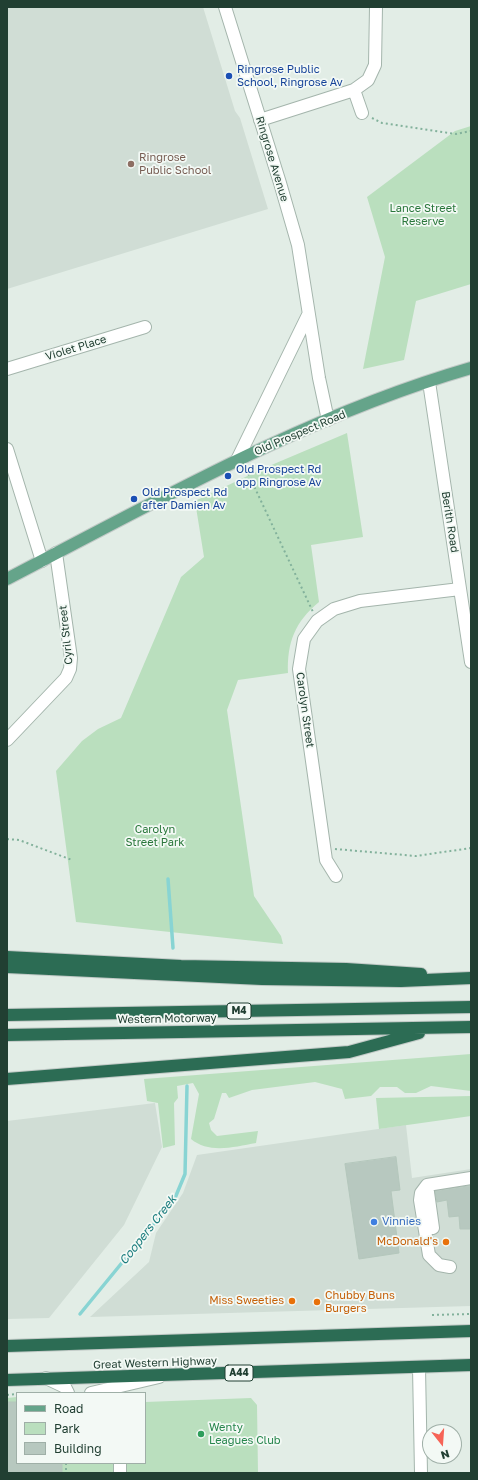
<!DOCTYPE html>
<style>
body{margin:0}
#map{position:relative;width:478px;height:1480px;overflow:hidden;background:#e2ede6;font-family:"Golos Text",sans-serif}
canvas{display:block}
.frame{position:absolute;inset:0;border:8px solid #213f32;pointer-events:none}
.legend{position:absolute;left:16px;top:1392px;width:130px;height:72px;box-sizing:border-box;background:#f3f9f5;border:1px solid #9fafa7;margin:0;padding:5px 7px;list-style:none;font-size:12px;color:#213f32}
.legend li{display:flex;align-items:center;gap:8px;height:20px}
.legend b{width:20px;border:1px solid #9fafa7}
.north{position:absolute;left:422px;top:1424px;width:40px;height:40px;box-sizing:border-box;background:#f3f9f5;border:1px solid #9fafa7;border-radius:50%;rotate:163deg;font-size:11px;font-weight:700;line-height:16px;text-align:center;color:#213f32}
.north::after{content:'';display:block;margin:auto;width:14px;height:18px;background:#f66457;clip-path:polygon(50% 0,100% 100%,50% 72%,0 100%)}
</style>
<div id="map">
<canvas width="478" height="1480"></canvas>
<div class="frame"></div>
<ul class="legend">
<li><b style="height:5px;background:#65a48a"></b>Road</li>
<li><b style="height:11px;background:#badfbe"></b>Park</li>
<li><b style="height:11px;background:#b7c8bf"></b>Building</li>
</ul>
<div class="north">N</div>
</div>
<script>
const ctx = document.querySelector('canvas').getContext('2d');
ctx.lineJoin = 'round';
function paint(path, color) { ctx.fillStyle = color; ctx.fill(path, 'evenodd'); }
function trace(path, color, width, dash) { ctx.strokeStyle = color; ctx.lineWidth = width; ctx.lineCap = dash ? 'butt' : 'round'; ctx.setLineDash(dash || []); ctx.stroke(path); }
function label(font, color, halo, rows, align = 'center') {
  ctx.font = font + ' "Golos Text",sans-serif'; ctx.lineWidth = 3.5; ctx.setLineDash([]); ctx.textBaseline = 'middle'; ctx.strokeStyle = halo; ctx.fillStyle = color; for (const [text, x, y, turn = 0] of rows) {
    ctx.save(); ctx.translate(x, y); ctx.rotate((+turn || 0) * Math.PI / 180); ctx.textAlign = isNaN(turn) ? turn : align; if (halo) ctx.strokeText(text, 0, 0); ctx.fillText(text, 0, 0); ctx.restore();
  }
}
paint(new Path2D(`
 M7 7H203L235 111 240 118 268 209 7 289Z
 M155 1103 162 1147 124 1225 49 1318 7 1319V1121Z
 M406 1125 412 1178 471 1169V1306L90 1317 149 1262 156 1233 183 1193 197 1155Z`), '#d0ddd5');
paint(new Path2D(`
 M471 126V284L416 301 404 360 363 369 385 257 367 197 455 131Z
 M347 433 363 537 311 545 319 602C295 622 287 642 288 673L238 680 227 710 254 896 281 936 283 944 76 922 56 771 82 741 98 729 121 718 181 577 204 557 195 501 262 469Z
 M471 1054V1091L431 1086 416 1093H405L397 1087H380L371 1096 345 1099 342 1089 315 1082 252 1090 229 1098 226 1093H222L214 1119 209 1123 211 1130 217 1136 258 1131 256 1143C234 1147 209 1154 191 1139L199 1094 193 1083 177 1086 178 1098 174 1103 175 1145 163 1148 158 1103 147 1101 144 1079Z
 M471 1096V1116L379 1129 376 1098Z
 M17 1397V1463H145V1402L251 1398 257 1405 258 1473H7V1398Z`), '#badfbe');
trace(new Path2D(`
 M168 879 173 948
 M80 1314 175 1198 185 1174 187 1086`), '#88d4d3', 3.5);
const building = new Path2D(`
 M396 1157 400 1190 391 1191 399 1253 359 1259 345 1164Z
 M471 1186V1229H460L459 1216 449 1217 447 1200 437 1202 435 1191Z
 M7 1402H17V1463H62V1473H7Z`);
paint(building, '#b7c8bf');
trace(building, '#b4c7bc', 1);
const minor = new Path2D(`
 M225 7 280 183 298 245 319 378 328 420
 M354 90 362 113
 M260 120 354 90 368 80 375 65 376 7
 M7 369 145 327
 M429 382 471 662
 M7 449 42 561
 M237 460 308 315
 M7 740 66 678 70 669 71 658 56 553
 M336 876 326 860 299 669 304 639 317 621 334 609 360 601 460 589
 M427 1185 433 1228
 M450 1267 439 1265 429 1255 420 1200 421 1193 427 1185 471 1178
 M419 1368 421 1473
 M46 1378 65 1387 68 1393
 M91 1393 159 1377
 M120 1463V1473`);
const major = new Path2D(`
 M7 579C157 501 308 415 471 368`);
const highway = new Path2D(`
 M7 957 181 966 346 969 421 974
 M7 967 262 979 401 981 471 978
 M7 1015 471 1007
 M7 1035 471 1027
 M7 1079 349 1052 419 1033
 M7 1346 471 1331
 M7 1380 471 1365`);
trace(minor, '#a4b5ac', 14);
trace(major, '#c1c9c6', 14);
trace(highway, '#c1c9c6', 14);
trace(new Path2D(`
 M372 118 382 123 456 134 471 131
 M246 469 313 612
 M7 839 19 840 72 860
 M335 849 416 856 471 848
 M432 1315 471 1314
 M7 1395 17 1394
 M66 1463V1471`), '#82b19b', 2, [2, 3]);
trace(minor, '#fff', 12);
trace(major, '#65a48a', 12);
trace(highway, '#2c6c54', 12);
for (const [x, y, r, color] of [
 [229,76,4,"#1a4fb4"],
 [131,164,4,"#8d6e63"],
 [228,476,4,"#1a4fb4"],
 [134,499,4,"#1a4fb4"],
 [374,1222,4,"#3f7fe0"],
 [446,1242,4,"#e8710a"],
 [292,1301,4,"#e8710a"],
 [317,1302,4,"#e8710a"],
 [201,1434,4,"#2e9e5b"]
]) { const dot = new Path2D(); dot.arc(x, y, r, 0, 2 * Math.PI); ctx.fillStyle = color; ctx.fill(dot); trace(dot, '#f3f9f5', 1.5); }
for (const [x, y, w] of [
 [239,1011,24],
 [239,1373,28]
]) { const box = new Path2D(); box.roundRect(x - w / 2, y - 8, w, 16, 3); ctx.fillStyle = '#f3f9f5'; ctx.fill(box); trace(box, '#213f32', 1); }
label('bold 10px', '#213f32', null, [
 ["M4",239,1011],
 ["A44",239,1373]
]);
label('11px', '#164399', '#f3f9f5', [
 ["Ringrose Public",237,70],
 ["School, Ringrose Av",237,83],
 ["Old Prospect Rd",236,470],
 ["opp Ringrose Av",236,483],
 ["Old Prospect Rd",142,493],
 ["after Damien Av",142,506]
], 'left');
label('11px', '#785e54', '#f3f9f5', [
 ["Ringrose",139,158],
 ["Public School",139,171]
], 'left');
label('11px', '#213f32', '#f3f9f5', [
 ["Ringrose Avenue",272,159,73],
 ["Violet Place",76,348,-17],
 ["Old Prospect Road",300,433,-23],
 ["Berith Road",450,522,81],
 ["Cyril Street",66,635,-96],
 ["Carolyn Street",305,710,82],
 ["Western Motorway",167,1019,-1],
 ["Great Western Highway",155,1363,-2]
]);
label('11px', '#2a773b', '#f3f9f5', [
 ["Lance Street",423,209],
 ["Reserve",423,222],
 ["Carolyn",155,830],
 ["Street Park",155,843]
]);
label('11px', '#366cbe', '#f3f9f5', [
 ["Vinnies",382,1222]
], 'left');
label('11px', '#c56008', '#f3f9f5', [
 ["McDonald's",438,1242],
 ["Chubby Buns",325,1296,"left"],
 ["Burgers",325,1309,"left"],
 ["Miss Sweeties",284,1301]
], 'right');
label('11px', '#27864d', '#f3f9f5', [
 ["Wenty",209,1428],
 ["Leagues Club",209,1441]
], 'left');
label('italic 12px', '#197c7d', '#f3f9f5', [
 ["Coopers Creek",148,1230,-52]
]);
</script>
